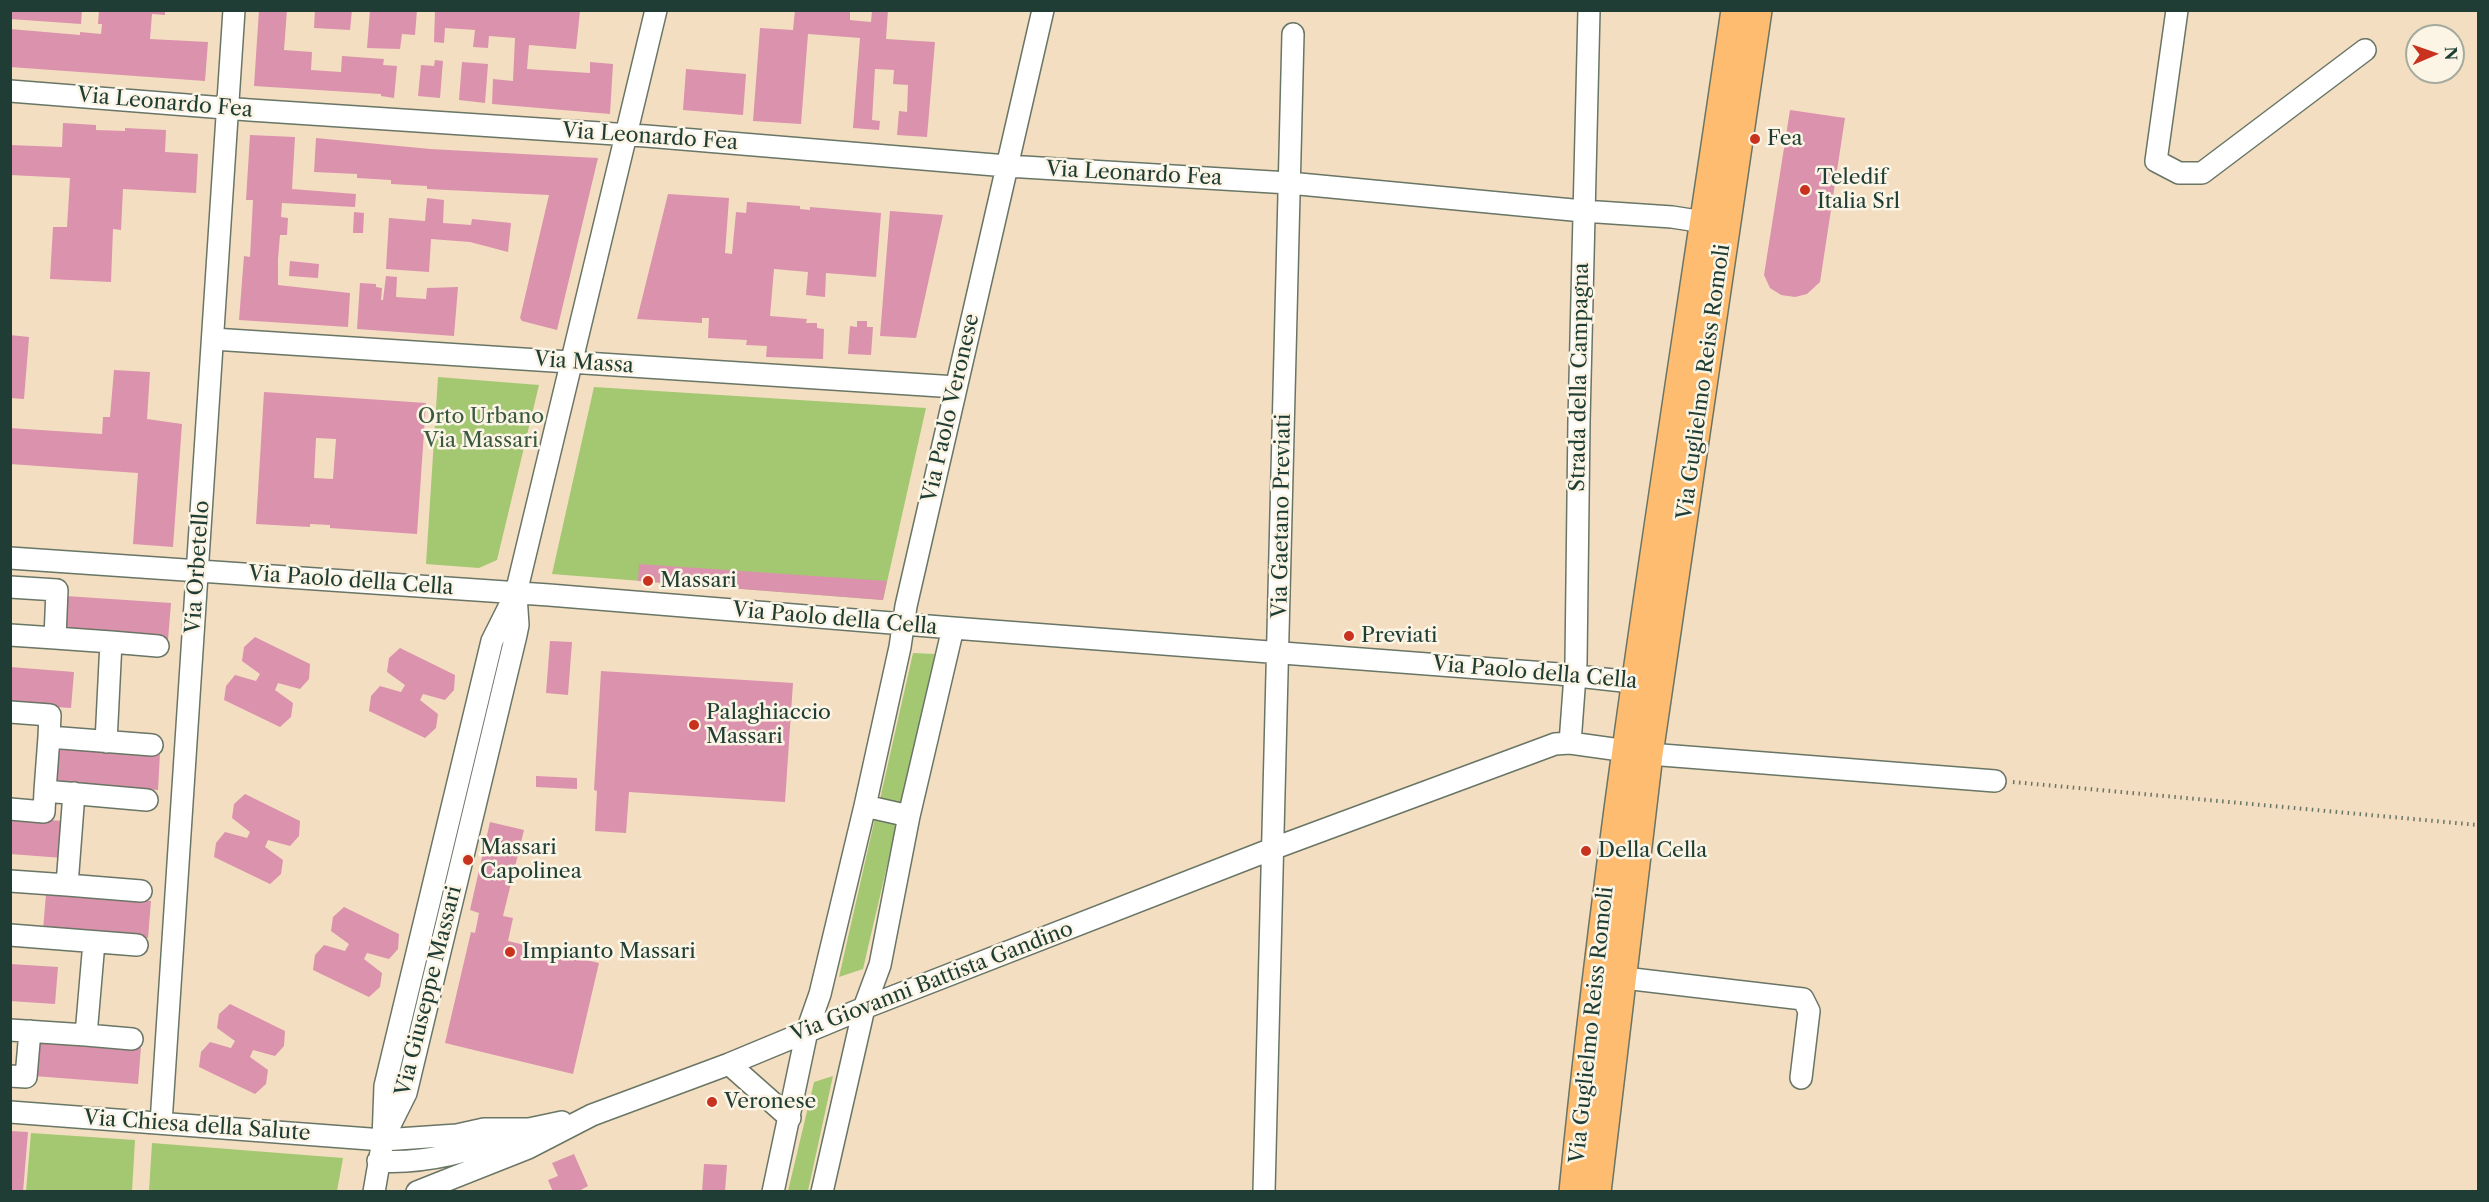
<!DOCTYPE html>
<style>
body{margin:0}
#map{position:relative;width:2489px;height:1202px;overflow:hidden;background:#f3dec1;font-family:"Libre Caslon Text",serif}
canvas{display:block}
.frame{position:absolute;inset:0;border:12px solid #1f3d34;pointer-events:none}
.north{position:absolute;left:2405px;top:24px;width:60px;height:60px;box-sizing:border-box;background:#fcf5e5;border:2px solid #a4ab9e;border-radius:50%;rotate:88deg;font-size:16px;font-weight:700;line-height:24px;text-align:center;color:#1f3d34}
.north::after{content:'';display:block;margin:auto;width:21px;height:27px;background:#c8321e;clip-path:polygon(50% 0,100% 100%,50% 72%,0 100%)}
</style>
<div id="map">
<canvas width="2489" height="1202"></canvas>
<div class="frame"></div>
<div class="north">N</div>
</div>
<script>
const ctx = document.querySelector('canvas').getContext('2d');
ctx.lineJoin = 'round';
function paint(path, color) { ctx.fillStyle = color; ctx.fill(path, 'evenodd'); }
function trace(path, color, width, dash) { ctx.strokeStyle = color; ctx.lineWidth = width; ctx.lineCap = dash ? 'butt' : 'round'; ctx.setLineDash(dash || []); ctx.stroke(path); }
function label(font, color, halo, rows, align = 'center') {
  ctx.font = font + ' "Libre Caslon Text",serif'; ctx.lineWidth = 5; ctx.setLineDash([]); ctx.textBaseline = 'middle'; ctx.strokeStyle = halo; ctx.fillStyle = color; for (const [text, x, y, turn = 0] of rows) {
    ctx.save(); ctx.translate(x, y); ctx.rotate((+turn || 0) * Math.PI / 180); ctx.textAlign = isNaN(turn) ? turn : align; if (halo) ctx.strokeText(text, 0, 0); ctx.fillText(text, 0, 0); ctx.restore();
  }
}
paint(new Path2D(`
 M438 377 539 385 497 560 479 568 426 564Z
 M594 387 926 408 883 600 552 574Z
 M913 653 935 654 901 804 880 799Z
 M875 818 897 823 863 969 839 977Z
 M833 1076 808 1191H788L814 1082Z
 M31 1133 135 1140 132 1191H26Z
 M152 1143 343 1158 337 1191H149Z`), '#a4c872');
paint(new Path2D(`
 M10 10H82L81 24 10 19Z
 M99 10H165V15L152 14 150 39 208 42 205 81 10 67V29L80 35V32L101 34 102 24H98Z
 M259 10H287L284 50 312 52 311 70 341 72 342 56 384 59 383 65 397 66 394 98 381 96V94L254 86Z
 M315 10H352L350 30 314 28Z
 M370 10H417L415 35 402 34 400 49 367 48Z
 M435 10 580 11 576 49 529 45 527 69 590 73V62L613 64 610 114 492 104 493 79 513 81 515 38 489 36 488 48 473 47 475 30 445 28 444 43 434 42Z
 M795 10H850V20L871 22 872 10H888L886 39 935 42 927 137 897 135 899 111 907 112 908 85 893 84 894 70 875 69 872 120 880 121 879 130 853 128 860 38 808 34 801 124 753 121 760 28 793 30Z
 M435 60 443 61 440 98 418 96 421 65 434 66Z
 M462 62 488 64 485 103 459 100Z
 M686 69 746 74 743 115 683 110Z
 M1790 110 1845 118 1820 282 1807 294 1795 297 1781 295 1770 288 1764 275Z
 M63 123 96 125V130L125 131V128L166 130 165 152 198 154 196 193 123 189 121 230 113 229 111 282 50 279 53 227H67L70 178 10 175V145L62 147Z
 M250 135 295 137 292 189 356 194 355 207 282 203 281 217 288 218 287 235H280L278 259V285L350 293 348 327 239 320 244 256 250 257 253 200H246Z
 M316 138 430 149 598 158 557 330 522 321 520 318 549 195 427 189V186L391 184V180L357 178V174L314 172Z
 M668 194 729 198 725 253 732 254 736 212 746 213 747 202 800 206V209L810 210V207L881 213 876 277 826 273 825 297 806 295 808 272 774 269 770 316 807 319 806 323H817V328L824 329 823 359 766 357 767 346 746 345 747 340 708 338 709 318H702V323L637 319Z
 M427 198 444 200 443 223 471 225 472 219 511 223 508 252 470 242 431 239 429 272 386 269 389 218 425 221Z
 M890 211 943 215 916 338 880 336Z
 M354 212 364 213 363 233H353Z
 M290 261 319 264 318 278 289 276Z
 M386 276 397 277 396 297 426 299 427 288 458 287 454 336 357 329 360 283 376 284V287L382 288 381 300H383Z
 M857 321H867V327H873L871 355 848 354 850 326 857 327Z
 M10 335 29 337 24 399 10 398Z
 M114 370 150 372 147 419 182 424 173 547 133 544 138 473 10 464V428L102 434 103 417H110Z
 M264 392 426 403 417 534 330 528V525L310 524V527L256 524ZM316 438 336 439 333 479 314 478Z
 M639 564 887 581 883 600 638 581Z
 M66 596 171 603 168 640 63 632Z
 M255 637 310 664 309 679 300 689 278 683 275 690 293 703 291 717 280 727 224 700 226 686 235 675 256 681 260 674 242 661 244 647Z
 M550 641 572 642 568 695 546 693Z
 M400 648 455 675 454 690 445 700 423 694 420 700 438 714 436 728 425 738 369 711 371 696 380 686 401 692 405 685 387 672 389 658Z
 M10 667 74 672 71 708 10 704Z
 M601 671 793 683 785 802 629 792 626 833 595 831 597 791 594 790Z
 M56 746 160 753 158 790 53 782Z
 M536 776 577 778V789L536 787Z
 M245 794 300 821 299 836 290 846 268 840 265 847 283 860 281 874 270 884 214 857 216 843 225 832 247 838 250 832 232 818 234 804Z
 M10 818 66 821 63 858 10 854Z
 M490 822 524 830 503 916 513 918 508 941 599 963 573 1074 445 1043 471 932 475 933 479 913 470 910Z
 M46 894 151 901 148 938 43 930Z
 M344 907 399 934 398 949 389 959 367 953 364 959 382 973 380 987 369 997 313 970 315 955 324 945 345 951 349 944 331 931 333 917Z
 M10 964 58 967 55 1004 10 1001Z
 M230 1004 285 1031 284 1046 275 1056 253 1050 250 1057 268 1070 266 1084 255 1094 199 1067 201 1052 210 1042 231 1048 235 1041 217 1028 219 1014Z
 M36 1040 141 1047 138 1084 34 1076Z
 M10 1131 28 1132 23 1192H10Z
 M574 1154 588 1186 577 1192H553L548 1180 558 1176 552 1163Z
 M704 1164 727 1165 725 1192H702Z`), '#db92ad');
const minor = new Path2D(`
 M2177 10 2156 161 2179 173H2202L2365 50
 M10 91 250 110 646 136 1007 166 1289 183 1583 211 1672 217 1717 224
 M213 339 956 387
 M10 558 549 595 953 628 1559 674 1650 684
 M10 587 57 590 55 638 10 635
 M55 638 111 642
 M10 712 50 715 49 737 152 745
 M106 742 111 642 158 646
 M1570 743 1576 662 1579 421 1589 10
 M45 791 49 737
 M74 793 67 885 141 891
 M865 806 909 816
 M10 809 44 812 45 791 147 800
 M10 881 67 885
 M10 935 137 945
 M94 942 86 1035 132 1039
 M1607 976 1803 999 1809 1011 1801 1078
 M10 1030 86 1035
 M729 1064 790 1118
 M10 1076 26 1077 30 1031
 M10 1112 383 1140 457 1135 484 1129H529L562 1122
 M161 1123 234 10
 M387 1131 406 1093 516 635 518 625 516 595
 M378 1161C428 1164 472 1151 517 1133
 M374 1192 383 1140 385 1086 492 641 516 593 656 10
 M417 1192 528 1148 592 1115 729 1064 864 1008 1272 849 1555 744 1570 743 1649 754 1995 781
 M773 1192 807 1031 820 994 865 806 900 647 906 606 1043 10
 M822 1192 864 1008 880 965 909 816 953 628
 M1264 1192 1293 34`);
const major = new Path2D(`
 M1573 1192C1612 796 1678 404 1735 10
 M1597 1192 1649 754 1758 10`);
trace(minor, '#697565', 24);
trace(major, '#697565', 30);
trace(new Path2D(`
 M2013 782 2478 825`), '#697565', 4, [1.5, 4.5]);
trace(minor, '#fff', 21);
trace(major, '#febc71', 27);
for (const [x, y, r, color] of [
 [1755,139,6,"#c8321e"],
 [1805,190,6,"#c8321e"],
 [648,581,6,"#c8321e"],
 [1349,636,6,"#c8321e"],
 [694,725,6,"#c8321e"],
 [1586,851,6,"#c8321e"],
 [468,860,6,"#c8321e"],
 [510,952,6,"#c8321e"],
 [712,1102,6,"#c8321e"]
]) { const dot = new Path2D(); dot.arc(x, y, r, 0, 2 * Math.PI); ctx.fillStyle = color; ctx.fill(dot); trace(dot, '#fcf5e5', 2); }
label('21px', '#1f3d34', '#fcf5e5', [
 ["Via Leonardo Fea",165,103,5],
 ["Via Leonardo Fea",650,137,4],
 ["Via Leonardo Fea",1134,174,3],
 ["Via Massa",584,363,4],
 ["Strada della Campagna",1580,377,-89],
 ["Via Guglielmo Reiss Romoli",1704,382,-82],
 ["Via Paolo Veronese",951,408,-77],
 ["Via Gaetano Previati",1282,516,-89],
 ["Via Orbetello",198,567,-86],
 ["Via Paolo della Cella",351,581,4],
 ["Via Paolo della Cella",835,619,5],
 ["Via Paolo della Cella",1535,673,5],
 ["Via Giovanni Battista Gandino",932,982,-21],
 ["Via Giuseppe Massari",429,991,-76],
 ["Via Guglielmo Reiss Romoli",1592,1025,-84],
 ["Via Chiesa della Salute",197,1126,4]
]);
label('21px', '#1f3d34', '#fcf5e5', [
 ["Fea",1767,139],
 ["Teledif",1817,178],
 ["Italia Srl",1817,202],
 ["Massari",660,581],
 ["Previati",1361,636],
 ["Palaghiaccio",706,713],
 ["Massari",706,737],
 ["Massari",480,848],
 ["Capolinea",480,872],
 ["Della Cella",1598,851],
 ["Impianto Massari",522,952],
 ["Veronese",724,1102]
], 'left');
label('21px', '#3a5940', '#fcf5e5', [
 ["Orto Urbano",481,417],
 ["Via Massari",481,441]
]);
</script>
